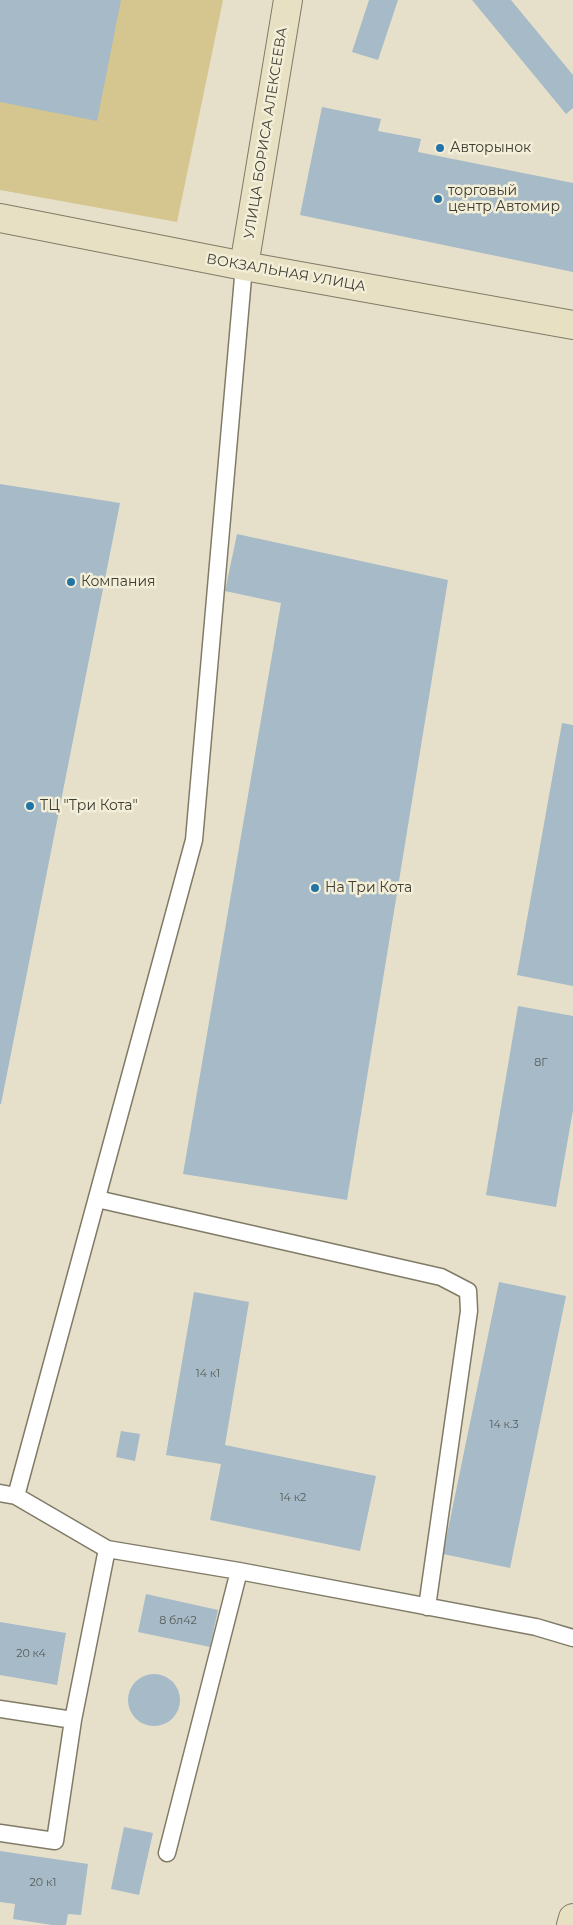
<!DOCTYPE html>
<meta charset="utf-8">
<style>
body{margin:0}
canvas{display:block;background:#e6e0ca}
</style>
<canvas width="573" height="1925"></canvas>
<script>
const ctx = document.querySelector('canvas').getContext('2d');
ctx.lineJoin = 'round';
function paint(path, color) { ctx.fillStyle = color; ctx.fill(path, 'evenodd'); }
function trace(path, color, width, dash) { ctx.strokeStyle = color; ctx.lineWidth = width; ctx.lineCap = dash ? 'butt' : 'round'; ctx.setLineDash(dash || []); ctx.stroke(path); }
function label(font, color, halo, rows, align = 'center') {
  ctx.font = font + ' Montserrat,sans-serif'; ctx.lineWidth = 5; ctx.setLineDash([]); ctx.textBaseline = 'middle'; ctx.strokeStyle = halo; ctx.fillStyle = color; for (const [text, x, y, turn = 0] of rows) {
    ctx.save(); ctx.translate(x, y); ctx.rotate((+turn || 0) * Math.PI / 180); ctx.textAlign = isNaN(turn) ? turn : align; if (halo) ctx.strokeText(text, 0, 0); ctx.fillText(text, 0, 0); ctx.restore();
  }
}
paint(new Path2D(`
 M0 0H223L177 222 0 190Z`), '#d4c68e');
paint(new Path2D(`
 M0 0H121L97 121 0 102Z
 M369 0H398L378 60 352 52Z
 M472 0H511L573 75V108L566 114Z
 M322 107 381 119 378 131 421 139 418 152 573 183V272L300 215Z
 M0 484 120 503 1 1104H0Z
 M237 534 448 580 347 1200 183 1174 281 603 225 591Z
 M562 723 573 725V986L517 975Z
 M518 1006 573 1016V1110L556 1207 486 1195Z
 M499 1282 566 1296 510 1568 443 1554Z
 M194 1292 249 1302 225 1445 376 1476 360 1551 210 1520 221 1464 166 1455Z
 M121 1431 140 1434 135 1461 116 1457Z
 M146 1594 218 1610 210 1647 138 1632Z
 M0 1622 66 1633 57 1685 0 1675Z
 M128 1700a26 26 0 1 1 52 0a26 26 0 1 1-52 0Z
 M124 1827 153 1833 139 1895 111 1889Z
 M0 1851 88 1864 81 1915 68 1914 66 1925H52L13 1919 15 1904 0 1902Z`), '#a6bac8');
const service = new Path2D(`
 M97 1199 441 1277 468 1291 469 1311 427 1607
 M0 1493 16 1496 107 1549
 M16 1496 194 840 244 266
 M0 1709 73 1720 107 1549 239 1571 536 1627 573 1638
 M0 1833 55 1841 73 1720
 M167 1853 239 1571`);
const secondary = new Path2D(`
 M0 218 244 266 573 325
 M244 266 288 0
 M571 1925 573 1918`);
trace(service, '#807b67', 19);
trace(secondary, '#807b67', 30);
trace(service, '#fff', 16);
trace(secondary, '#e8e0c3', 28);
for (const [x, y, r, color] of [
 [440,148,5,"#2374a6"],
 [438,199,5,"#2374a6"],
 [71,582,5,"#2374a6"],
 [30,806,5,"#2374a6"],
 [315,888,5,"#2374a6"]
]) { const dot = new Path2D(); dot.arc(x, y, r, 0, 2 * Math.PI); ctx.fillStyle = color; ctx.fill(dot); trace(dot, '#f3eed7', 2); }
label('11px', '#585c58', null, [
 ["8Г",541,1063],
 ["14 к1",208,1374],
 ["14 к.3",504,1425],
 ["14 к2",293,1498],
 ["8 бл42",178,1621],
 ["20 к4",31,1654],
 ["20 к1",43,1883]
]);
label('14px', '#3e3c33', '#f3eed7', [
 ["УЛИЦА БОРИСА АЛЕКСЕЕВА",266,133,-81],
 ["ВОКЗАЛЬНАЯ УЛИЦА",286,273,10]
]);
label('14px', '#3e3c33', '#f3eed7', [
 ["Авторынок",450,148],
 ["торговый",448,191],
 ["центр Автомир",448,207],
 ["Компания",81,582],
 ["ТЦ \"Три Кота\"",40,806],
 ["На Три Кота",325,888]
], 'left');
</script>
